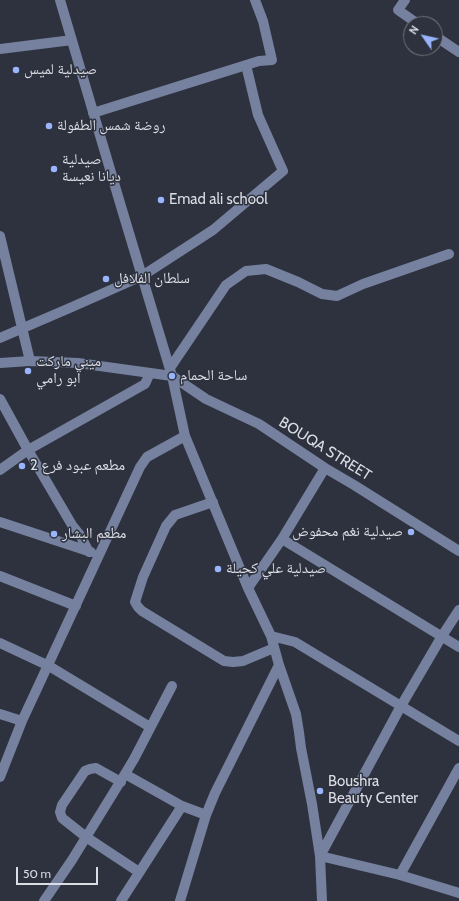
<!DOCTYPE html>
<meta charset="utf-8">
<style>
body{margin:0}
#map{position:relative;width:459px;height:901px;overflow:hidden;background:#2e323e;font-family:Cabin,sans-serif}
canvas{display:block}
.north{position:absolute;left:403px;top:16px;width:40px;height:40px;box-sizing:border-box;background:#2e323e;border:1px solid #737680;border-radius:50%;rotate:304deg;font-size:11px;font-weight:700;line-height:16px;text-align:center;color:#dadde4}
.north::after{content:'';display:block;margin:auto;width:14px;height:18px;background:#9ab5fd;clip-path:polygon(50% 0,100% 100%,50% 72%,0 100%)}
.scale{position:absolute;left:16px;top:867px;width:82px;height:18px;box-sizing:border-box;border:2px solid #dadde4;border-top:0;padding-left:5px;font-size:12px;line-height:14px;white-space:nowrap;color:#dadde4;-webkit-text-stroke:3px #2e323e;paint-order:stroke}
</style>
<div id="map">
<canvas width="459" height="901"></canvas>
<div class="north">N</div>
<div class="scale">50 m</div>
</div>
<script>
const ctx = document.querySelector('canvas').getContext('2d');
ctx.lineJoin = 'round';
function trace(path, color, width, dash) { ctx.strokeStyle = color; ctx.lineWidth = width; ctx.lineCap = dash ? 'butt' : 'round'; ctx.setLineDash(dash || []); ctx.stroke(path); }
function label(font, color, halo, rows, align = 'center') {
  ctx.font = font + ' Cabin,"Noto Naskh Arabic",sans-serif'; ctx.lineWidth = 3; ctx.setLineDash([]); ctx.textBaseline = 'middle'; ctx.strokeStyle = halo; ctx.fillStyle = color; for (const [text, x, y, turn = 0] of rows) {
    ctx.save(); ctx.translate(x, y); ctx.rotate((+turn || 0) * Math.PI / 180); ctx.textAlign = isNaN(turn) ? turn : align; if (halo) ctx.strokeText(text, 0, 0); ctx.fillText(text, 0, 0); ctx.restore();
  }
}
trace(new Path2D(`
 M60 0 120 203 172 376 185 436 248 588 271 636 279 665 296 714 299 732 301 748 312 804 320 856 322 901
 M405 0 398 10 418 24
 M435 36 459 52
 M0 49 72 40
 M93 113 259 61 272 60 263 21 255 0
 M0 236 30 361
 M0 338 72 307 142 276 213 230 283 171 258 115 246 65
 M0 363 30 361 78 363 172 376 206 399 259 424 325 468 354 485 459 551
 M170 368 226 285 246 271 266 269 298 282 322 294 337 296 363 284 449 254
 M0 399 28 450 72 525 80 535 89 552
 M0 470 28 450 145 384 150 373
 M213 502 175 515 166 526 143 577 135 602 138 607 142 611 224 661 233 662 243 661 274 648
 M0 522 91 552
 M282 539 459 647
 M0 576 76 606
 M248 588 282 539 325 468
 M459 610 442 636 401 706 320 856 400 875 459 893
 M271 636 295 642 459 741
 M0 643 49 666 150 727
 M0 714 22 721
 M125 774 182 806
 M0 777 22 721 140 467 147 457 185 436
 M121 782 96 768 90 769 85 771 62 805 60 812 62 818 86 837 139 872
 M400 875 459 768
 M44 901 72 860 125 774 134 759 172 686
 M121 901 182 806 206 815
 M180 901 206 815 215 793 279 665`), '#75819f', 10);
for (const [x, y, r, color] of [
 [16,70,4,"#9ab5fd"],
 [49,126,4,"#9ab5fd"],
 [54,169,4,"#9ab5fd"],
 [161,200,4,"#9ab5fd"],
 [106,279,4,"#9ab5fd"],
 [28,371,4,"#9ab5fd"],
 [172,376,4,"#9ab5fd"],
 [22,466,4,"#9ab5fd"],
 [411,532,4,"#9ab5fd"],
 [54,534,4,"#9ab5fd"],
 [218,569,4,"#9ab5fd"],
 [320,791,4,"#9ab5fd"]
]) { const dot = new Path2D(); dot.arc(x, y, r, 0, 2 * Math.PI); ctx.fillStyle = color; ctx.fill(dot); trace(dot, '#2e323e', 1.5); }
label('15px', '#dadde4', '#2e323e', [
 ["صيدلية لميس",24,70],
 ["روضة شمس الطفولة",57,126],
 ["صيدلية",62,160],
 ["ديانا نعيسة",62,177],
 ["Emad ali school",169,200],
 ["سلطان الفلافل",114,279],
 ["ميني ماركت",36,362],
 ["ابو رامي",36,379],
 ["ساحة الحمام",180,376],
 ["مطعم عبود فرع 2",30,466],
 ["صيدلية نغم محفوض",403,532,"right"],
 ["مطعم البشار",62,534],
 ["صيدلية علي كحيلة",226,569],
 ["Boushra",328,782],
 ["Beauty Center",328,799]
], 'left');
label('15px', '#dadde4', '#2e323e', [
 ["BOUQA STREET",325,449,32]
]);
</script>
